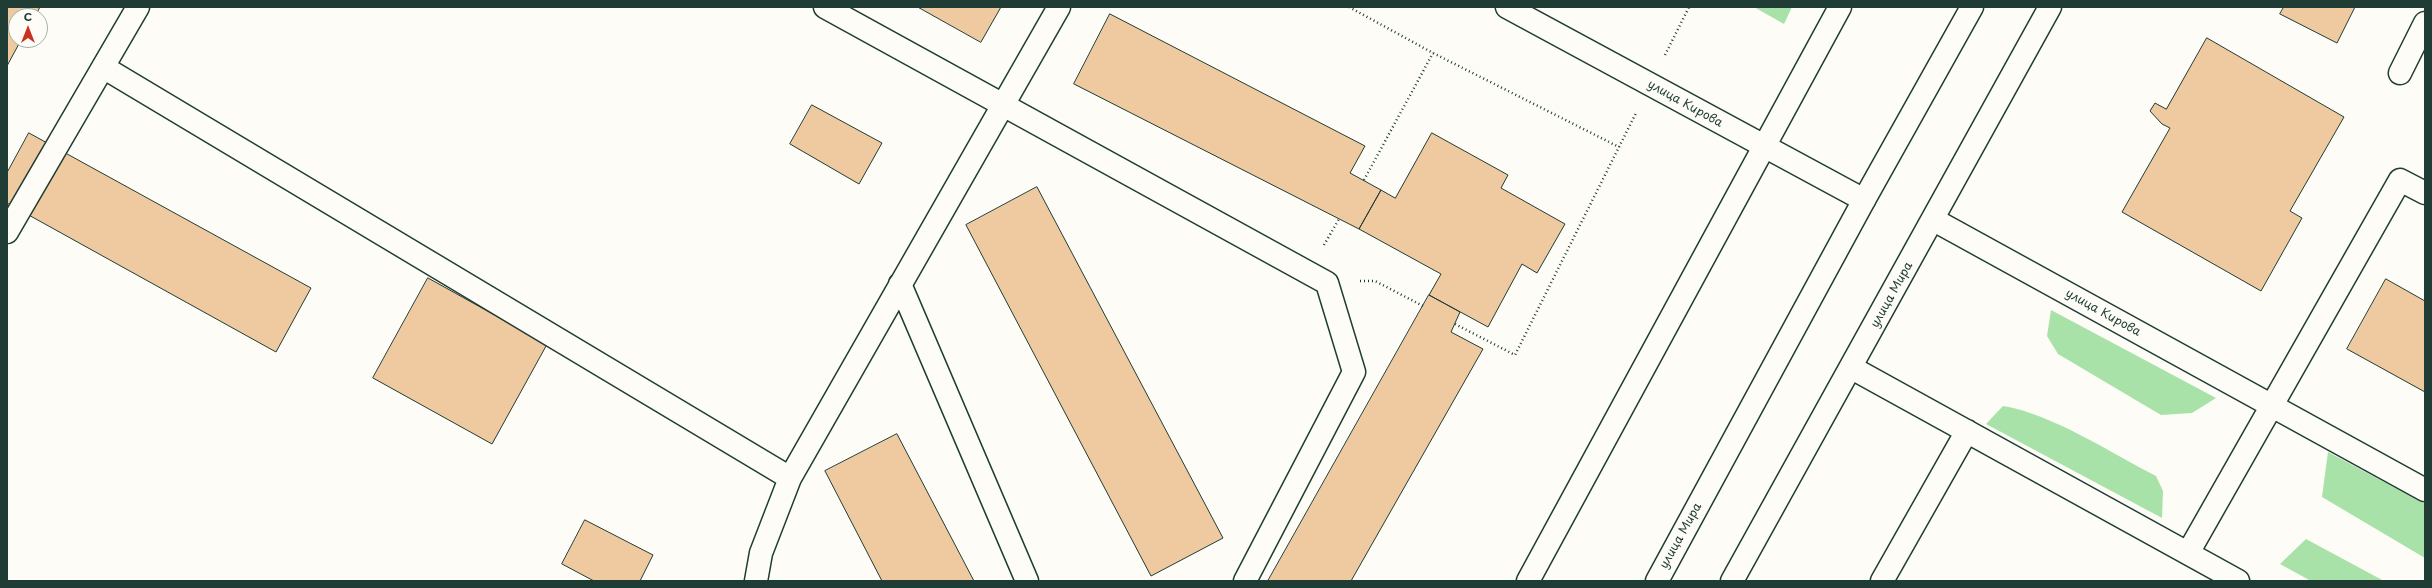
<!DOCTYPE html>
<meta charset="utf-8">
<style>
body{margin:0}
#map{position:relative;width:2432px;height:588px;overflow:hidden;background:#fdfcf7;font-family:"Playpen Sans",sans-serif}
canvas{display:block}
.frame{position:absolute;inset:0;border:8px solid #1f3d34;pointer-events:none}
.north{position:absolute;left:8px;top:8px;width:40px;height:40px;box-sizing:border-box;background:#fdfcf7;border:1px solid #a4b0a9;border-radius:50%;rotate:0deg;font-size:11px;font-weight:700;line-height:16px;text-align:center;color:#1f3d34}
.north::after{content:'';display:block;margin:auto;width:14px;height:18px;background:#c8321e;clip-path:polygon(50% 0,100% 100%,50% 72%,0 100%)}
</style>
<div id="map">
<canvas width="2432" height="588"></canvas>
<div class="frame"></div>
<div class="north">С</div>
</div>
<script>
const ctx = document.querySelector('canvas').getContext('2d');
ctx.lineJoin = 'round';
function paint(path, color) { ctx.fillStyle = color; ctx.fill(path, 'evenodd'); }
function trace(path, color, width, dash) { ctx.strokeStyle = color; ctx.lineWidth = width; ctx.lineCap = dash ? 'butt' : 'round'; ctx.setLineDash(dash || []); ctx.stroke(path); }
function label(font, color, halo, rows, align = 'center') {
  ctx.font = font + ' "Playpen Sans",sans-serif'; ctx.lineWidth = 3; ctx.setLineDash([]); ctx.textBaseline = 'middle'; ctx.strokeStyle = halo; ctx.fillStyle = color; for (const [text, x, y, turn = 0] of rows) {
    ctx.save(); ctx.translate(x, y); ctx.rotate((+turn || 0) * Math.PI / 180); ctx.textAlign = isNaN(turn) ? turn : align; if (halo) ctx.strokeText(text, 0, 0); ctx.fillText(text, 0, 0); ctx.restore();
  }
}
paint(new Path2D(`
 M1754 7H1792L1784 24Z
 M2051 310 2216 398 2192 413 2161 415 2058 354 2047 336Z
 M2003 406C2052 414 2111 453 2156 476L2163 491 2162 518 1986 424Z
 M2328 452 2425 504V558L2322 497Z
 M2306 539 2384 581H2311L2280 564Z`), '#a8e2a8');
const building = new Path2D(`
 M7 7H40L35 16H16V40H21L7 66Z
 M918 7H1001L981 42Z
 M2284 7H2355L2337 43 2280 14Z
 M1110 14 1365 146 1350 173 1381 190 1359 229 1074 84Z
 M2207 38 2344 117 2290 211 2302 218 2261 291 2122 212 2170 128 2162 124 2150 111 2155 103 2166 109Z
 M812 105 882 143 859 184 790 144Z
 M29 133 311 288 276 352 7 203V173Z
 M1432 133 1508 175 1501 188 1565 224 1537 273 1522 264 1488 327 1429 295 1441 274 1359 229 1381 190 1395 198Z
 M1037 187 1223 538 1151 576 966 225Z
 M428 278 500 318 509 302 556 328 492 444 373 378Z
 M2386 279 2425 301V392L2347 349Z
 M1429 295 1460 312 1451 332 1483 349 1351 581H1268Z
 M897 434 974 581H882L825 471Z
 M585 520 653 555 640 581H594L562 564Z`);
paint(building, '#efc99f');
trace(building, '#1f3d34', 1);
const minor = new Path2D(`
 M825 7 1327 283 1354 372 1245 581
 M1507 7 1864 200
 M103 67 790 478
 M2400 73 2425 23
 M1934 220 2425 490
 M7 232 138 7
 M900 284 1027 581
 M1852 368 2238 581
 M2188 553 2400 180 2425 193
 M756 581 761 553 790 478 1059 7
 M1528 581 1840 7
 M1882 581 1967 431`);
const major = new Path2D(`
 M1657 581 1864 200 1972 7
 M1732 581 2050 7`);
trace(minor, '#1f3d34', 25);
trace(major, '#1f3d34', 25);
trace(new Path2D(`
 M1349 7 1433 53 1619 147
 M1665 55 1689 7
 M1364 180 1433 53
 M1324 245 1339 219
 M1360 281H1375L1423 306
 M1455 324 1515 355 1636 113`), '#1f3d34', 2.5, [1, 3]);
trace(minor, '#fdfcf7', 22);
trace(major, '#fdfcf7', 22);
label('12px', '#1f3d34', '#fdfcf7', [
 ["улица Кирова",1685,104,29],
 ["улица Мира",1892,295,-61],
 ["улица Кирова",2103,313,29],
 ["улица Мира",1681,536,-61]
]);
</script>
